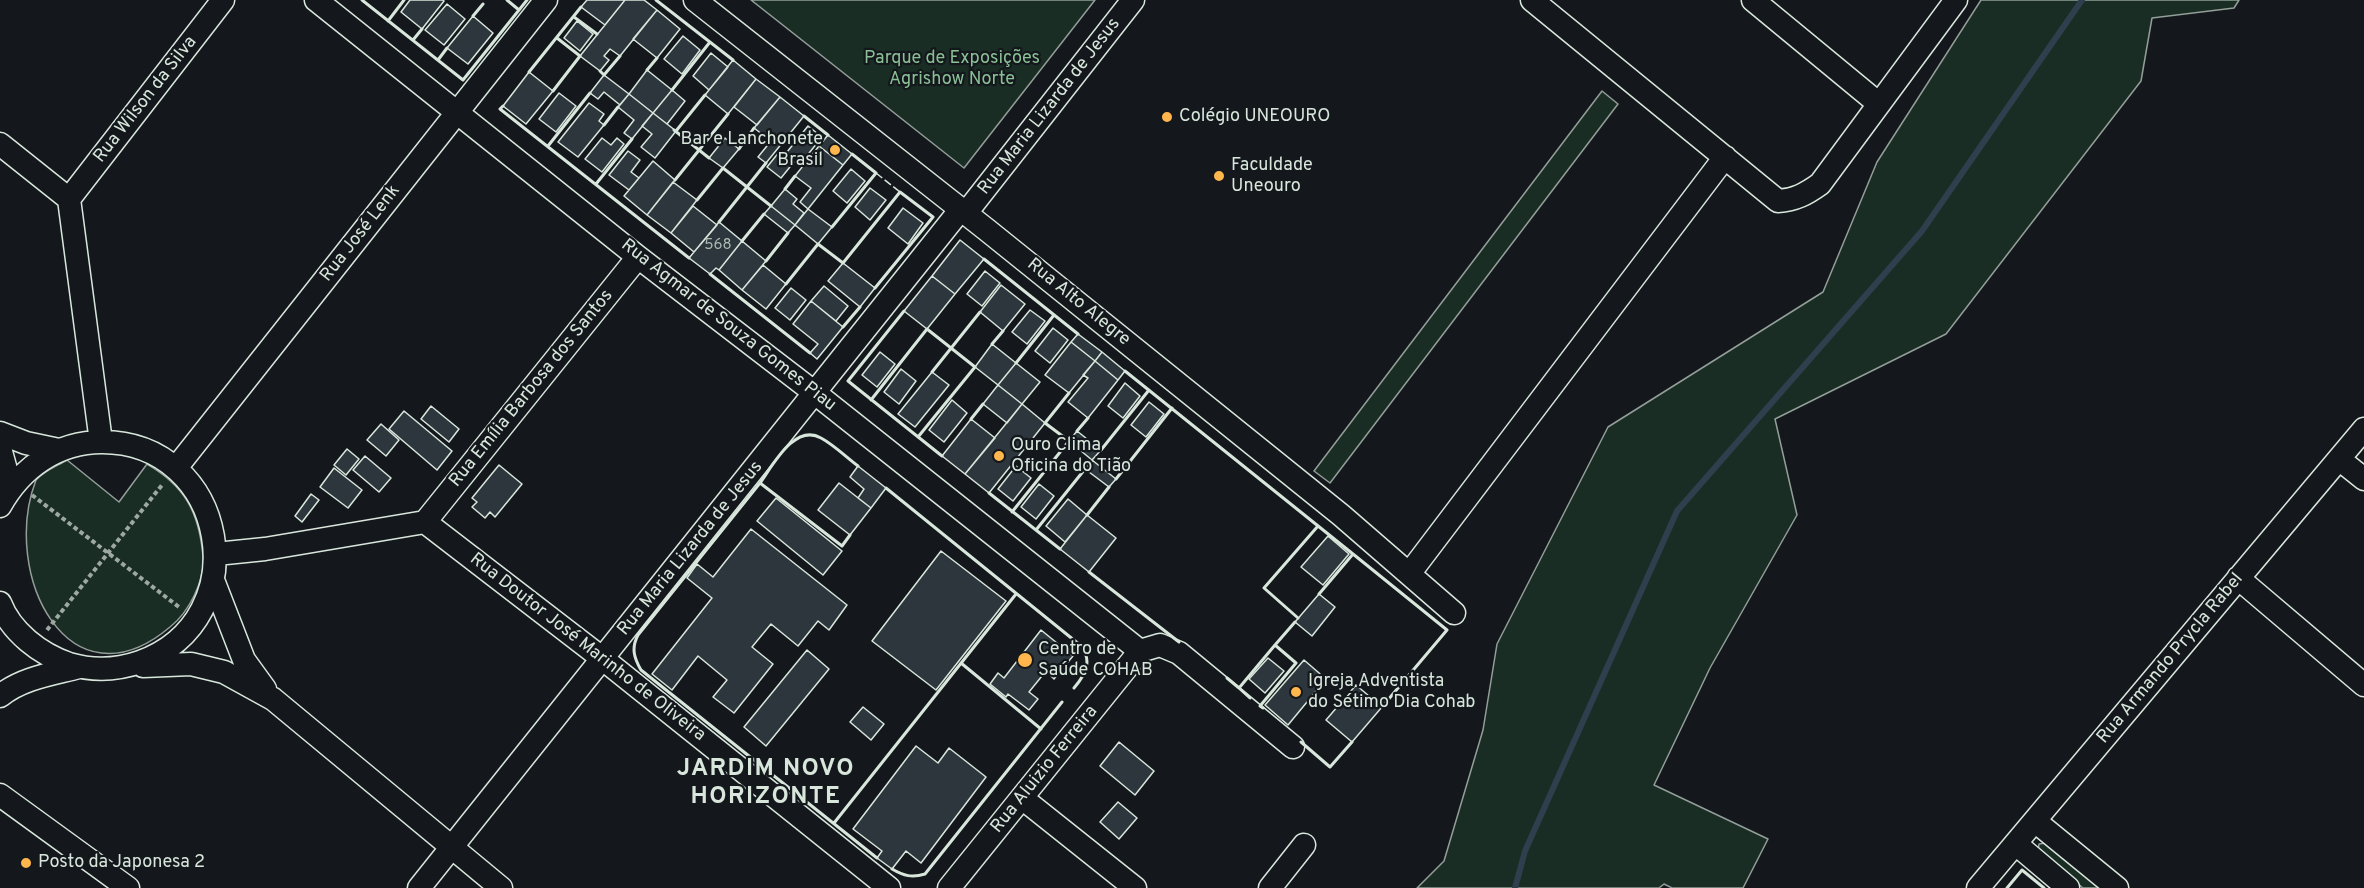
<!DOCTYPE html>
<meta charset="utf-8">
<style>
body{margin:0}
canvas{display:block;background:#14181c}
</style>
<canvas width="2364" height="888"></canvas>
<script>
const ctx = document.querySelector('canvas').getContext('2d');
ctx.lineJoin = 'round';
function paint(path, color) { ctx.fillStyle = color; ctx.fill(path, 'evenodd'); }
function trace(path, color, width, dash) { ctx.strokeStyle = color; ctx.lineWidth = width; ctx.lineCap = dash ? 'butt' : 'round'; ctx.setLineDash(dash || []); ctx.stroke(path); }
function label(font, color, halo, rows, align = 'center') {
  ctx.font = font + ' Overpass,sans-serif'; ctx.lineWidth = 4.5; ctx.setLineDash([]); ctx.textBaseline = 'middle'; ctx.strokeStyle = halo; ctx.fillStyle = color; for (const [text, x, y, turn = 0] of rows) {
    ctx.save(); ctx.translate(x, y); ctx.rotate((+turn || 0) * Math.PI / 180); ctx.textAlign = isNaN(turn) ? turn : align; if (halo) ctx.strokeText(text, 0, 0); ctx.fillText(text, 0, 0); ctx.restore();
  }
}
const green = new Path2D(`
 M751 0H1095L964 168Z
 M1981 0H2239L2234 8 2152 18 2141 81 1946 334 1775 419 1797 515 1710 668 1654 785 1768 839 1743 888H1672L1664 884 1659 888H1417L1444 861 1483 730 1497 644 1608 427 1823 292 1877 162Z
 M1602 91 1618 104 1330 483 1314 471Z
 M67 460 119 502 147 464C185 486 199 512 203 556 205 581 189 612 170 627 69 712 0 574 36 480 44 471 57 466 67 460Z
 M2046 843 2099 888H2083L2038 851 2039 844Z`);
paint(green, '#1a2d24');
trace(green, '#939e99', 1.5);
trace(new Path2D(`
 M1515 888 1525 851 1677 511 1922 231 2082 0`), '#2f3f4d', 6);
const building = new Path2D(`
 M410 0H443L444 1 422 29 401 12Z
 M587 0H625L605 25 581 7Z
 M625 0H644L657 10 620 56 610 49 604 56 609 60 600 71 580 56Z
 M447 4 465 19 444 45 425 30Z
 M657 10 680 29 657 58 633 39Z
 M473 16 493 33 468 64 447 48Z
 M577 21 593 34 580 51 564 38Z
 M683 36 700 50 682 74 664 59Z
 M711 53 728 67 709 90 693 76Z
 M733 60 756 79 728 114 705 95Z
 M647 70 672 90 653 113 629 94Z
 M529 72 553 91 526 124 503 106Z
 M604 75 629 94 620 105 604 92 598 99 590 93Z
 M756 79 780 97 757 125 734 107Z
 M672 90 685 101 667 124 653 113Z
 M559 93 576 106 556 132 539 119Z
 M629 94 653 113 632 139 624 133 634 120 618 107Z
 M780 97 804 116 766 163 758 157 771 141 754 128Z
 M589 103 604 114 599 121 604 125 578 157 558 142Z
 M653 113 676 131 655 158 641 147 652 134 642 126Z
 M808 126 822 137 801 163 787 152Z
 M828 135 852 154 843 165 819 146Z
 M602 138 611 145 617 138 624 144 602 172 585 159Z
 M725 138 739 149 723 168 709 158Z
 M819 146 843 165 808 209 800 202 811 188 795 176Z
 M628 151 640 160 631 172 639 178 629 190 609 175Z
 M780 151 794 162 781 178 767 167Z
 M653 161 675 180 647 215 624 196Z
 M851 169 865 181 847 203 833 191Z
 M673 182 697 200 671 233 647 215Z
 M870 188 886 200 870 220 855 207Z
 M785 189 797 199 793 204 804 213 795 225 771 206Z
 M693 206 717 225 694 252 671 233Z
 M771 206 795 225 788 233 764 214Z
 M903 208 923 223 908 244 888 228Z
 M808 209 832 227 818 244 795 225Z
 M719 222 742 241 719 270 716 268 710 274 689 258Z
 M960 240 984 259 955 294 932 276Z
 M742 241 766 261 742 290 719 270Z
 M843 263 875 288 860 307 828 281Z
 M763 265 786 284 766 309 742 290Z
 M985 271 1000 283 982 306 967 294Z
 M932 276 955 294 927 329 904 311Z
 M1001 285 1025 304 1003 331 980 312Z
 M824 286 848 306 836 321 811 301Z
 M791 288 806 300 790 320 775 308Z
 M811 301 843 327 817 359 810 353 818 344 793 324Z
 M1030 310 1045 321 1027 344 1012 332Z
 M1053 328 1068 340 1050 363 1035 351Z
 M1078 334 1102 352 1095 361 1071 342Z
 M1071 342 1095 361 1069 393 1045 375Z
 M992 344 1016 363 998 385 975 367Z
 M880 352 895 364 877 387 862 375Z
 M1102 352 1125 371 1118 380 1095 361Z
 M1095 361 1118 380 1088 418 1068 402 1088 378 1083 375Z
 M1016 363 1040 382 1022 404 998 385Z
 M901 369 916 381 899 404 884 392Z
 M932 372 949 385 915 427 898 414Z
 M1125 383 1140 396 1123 418 1108 406Z
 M998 385 1022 404 1007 423 983 404Z
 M952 400 967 413 944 442 929 430Z
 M1149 402 1164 414 1146 437 1131 425Z
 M1022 404 1045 423 989 493 965 474Z
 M431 406 459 429 449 442 421 419Z
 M404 411 452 451 437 470 389 429Z
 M971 419 995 438 965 474 942 456Z
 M381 424 399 440 386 456 367 440Z
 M1077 431 1101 450 1092 460 1069 441Z
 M347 449 359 459 346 475 334 465Z
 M365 456 391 478 379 492 353 470Z
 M1092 460 1116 479 1109 487 1085 469Z
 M499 465 522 484 495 517 490 512 485 518 472 507 477 502 472 498Z
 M858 466 886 488 871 508 858 498 864 489 850 477Z
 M1016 466 1031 478 1013 501 998 489Z
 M334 468 362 490 348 508 320 487Z
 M839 483 871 508 850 535 818 510Z
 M1039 484 1054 496 1036 519 1021 507Z
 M311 494 319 500 302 522 295 516Z
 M776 498 842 551 823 575 757 521Z
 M1068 499 1087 515 1065 542 1046 526Z
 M1087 515 1116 538 1089 572 1060 549Z
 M751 529 847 605 829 630 818 621 798 646 771 624 752 647 773 664 734 713 713 697 727 680 698 656 672 690 652 674 712 598 687 578 697 564 713 577Z
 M1328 536 1349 554 1323 585 1301 567Z
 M941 551 1006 601 936 690 872 641Z
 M1319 594 1335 607 1312 636 1295 622Z
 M1041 630 1073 656 1054 679 1046 671 1029 692 1038 699 1029 710 1008 694 1006 697 990 684 998 673 1004 678Z
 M807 650 829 669 766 746 744 727Z
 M1268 658 1284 671 1265 693 1249 679Z
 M1304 660 1326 679 1288 725 1265 705Z
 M1356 685 1382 707 1352 742 1326 720Z
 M863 707 884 724 871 740 850 722Z
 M1119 742 1154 771 1135 795 1100 766Z
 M916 746 938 763 949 748 986 777 921 863 906 851 892 869 877 858 882 851 853 829Z
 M1118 802 1137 818 1119 839 1100 822Z`);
paint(building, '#2c363c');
trace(building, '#d8e6dc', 1.5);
const minor = new Path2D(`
 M316 0 638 257 815 393 1140 651
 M695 0 987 230 1341 515 1454 613
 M1532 0 1778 201C1795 200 1806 194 1820 184L1956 0
 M1753 0 1879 104
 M0 144 69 199 101 442
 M69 199 223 0
 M966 213 1133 0
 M0 433 26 443 59 450
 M0 448 9 481 8 493
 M2339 459 2364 479
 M176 468 546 0
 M0 506C21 468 57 442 102 442 228 442 259 619 140 662 117 670 93 671 69 664 40 654 11 632 0 603
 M425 522 603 659 889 888
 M425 522 638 257
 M216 554 265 549 425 522
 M1409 574 1725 157
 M2238 578 2364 685
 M213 580 244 660 265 689
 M1140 651 1160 645 1179 653 1293 747
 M143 666 191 664 224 672 273 699 501 888
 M0 696C22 678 52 674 79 667
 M0 795 128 888
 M1022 798 1135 888
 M2035 821 2117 888
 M2016 844 2068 888
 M419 888 961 209
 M949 888 1140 651
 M1270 888 1304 845
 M1978 888 2364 429`);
trace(minor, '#d8e6dc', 25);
trace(new Path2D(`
 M32 495 179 607
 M47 630 162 485`), '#9da8a2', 4, [4.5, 3]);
trace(minor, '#14181c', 22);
trace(new Path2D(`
 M876 173 900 192`), '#d8e6dc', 1.5, [8, 3]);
trace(new Path2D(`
 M362 0 463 80 527 0
 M507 0 519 10
 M656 0 733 60
 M473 16 483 4
 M574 17 597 34
 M388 21 404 0
 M413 40 422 29
 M438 60 447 48
 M647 70 657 58
 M600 71 604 75 620 56
 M529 72 581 7
 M672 90 710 42
 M553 91 580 56 557 38
 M503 106 500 109 689 258
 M804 116 828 135
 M604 125 618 107
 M674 130 709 158
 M676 131 705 95
 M548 146 590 93
 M739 149 754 128
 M675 180 728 114
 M596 184 632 139
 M785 189 795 176
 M697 200 723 168 771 206
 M719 222 766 163
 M832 227 876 173 852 154
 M742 241 764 214
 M984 259 1078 334
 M766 261 788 233
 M710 274 810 353
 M786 284 818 244 843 263 900 192 933 217 875 288
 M904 311 848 381 942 456
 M843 327 860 307
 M992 344 1003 331
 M1016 363 1054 315
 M1125 371 1353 554
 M932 372 980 312
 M871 400 927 329 975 367 918 437
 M971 419 983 404
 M1077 431 1088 418
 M1101 450 1149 390
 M1116 479 1172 408
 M760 483C773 465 795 423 821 438 834 445 846 457 858 466
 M886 488 1080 645C1093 660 1086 674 1074 688
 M989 493 1060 549
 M1012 512 1069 441 1045 423 1069 393
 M1087 515 1109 487
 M1036 530 1085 469
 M850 535 842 546 760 483 638 635C631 648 634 658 641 670L877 858
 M1089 572 1179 642
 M1319 594 1353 554 1447 630 1382 707
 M1298 618 1264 588 1318 526
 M961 663 1041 729
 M1227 678 1239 688
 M1250 698 1239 688 1275 645
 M1263 708 1260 706 1296 663 1275 645 1295 622
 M1301 742 1330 767 1352 742
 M834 823 1016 594
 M892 869C904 876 912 878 925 874L1062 702
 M2007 888 2022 870 2044 888`), '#d8e6dc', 3);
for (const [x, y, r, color] of [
 [1167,117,6,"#ffb74d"],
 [835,150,6,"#ffb74d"],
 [1219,176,6,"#ffb74d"],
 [999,456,6,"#ffb74d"],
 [1025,660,8,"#ffb74d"],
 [1296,692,6,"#ffb74d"],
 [26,863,6,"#ffb74d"]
]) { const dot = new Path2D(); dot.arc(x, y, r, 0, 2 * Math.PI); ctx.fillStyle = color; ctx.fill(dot); trace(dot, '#14181c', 2); }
label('15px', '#adbab4', null, [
 ["568",718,246]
]);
label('18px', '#8ac095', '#14181c', [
 ["Parque de Exposições",952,59],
 ["Agrishow Norte",952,80]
]);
label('18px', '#d8e6dc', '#14181c', [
 ["Rua Wilson da Silva",146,100,-52],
 ["Rua Maria Lizarda de Jesus",1050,107,-52],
 ["Rua José Lenk",361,234,-52],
 ["Rua Alto Alegre",1078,303,39],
 ["Rua Agmar de Souza Gomes Piau",728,326,38],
 ["Rua Emília Barbosa dos Santos",532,389,-51],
 ["Rua Maria Lizarda de Jesus",691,549,-51],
 ["Rua Doutor José Marinho de Oliveira",587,648,38],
 ["Rua Armando Prycla Rabel",2171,659,-50],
 ["Rua Aluizio Ferreira",1045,770,-51]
]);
label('18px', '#d8e6dc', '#14181c', [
 ["Colégio UNEOURO",1179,117],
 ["Bar e Lanchonete",823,140,"right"],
 ["Brasil",823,161,"right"],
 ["Faculdade",1231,166],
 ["Uneouro",1231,187],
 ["Ouro Clima",1011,446],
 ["Oficina do Tião",1011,467],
 ["Centro de",1038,650],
 ["Saúde COHAB",1038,671],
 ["Igreja Adventista",1308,682],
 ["do Sétimo Dia Cohab",1308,703],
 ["Posto da Japonesa 2",38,863]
], 'left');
ctx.letterSpacing = '1.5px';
label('bold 24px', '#d8e6dc', '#14181c', [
 ["JARDIM NOVO",766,770],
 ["HORIZONTE",766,798]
]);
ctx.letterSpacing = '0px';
</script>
